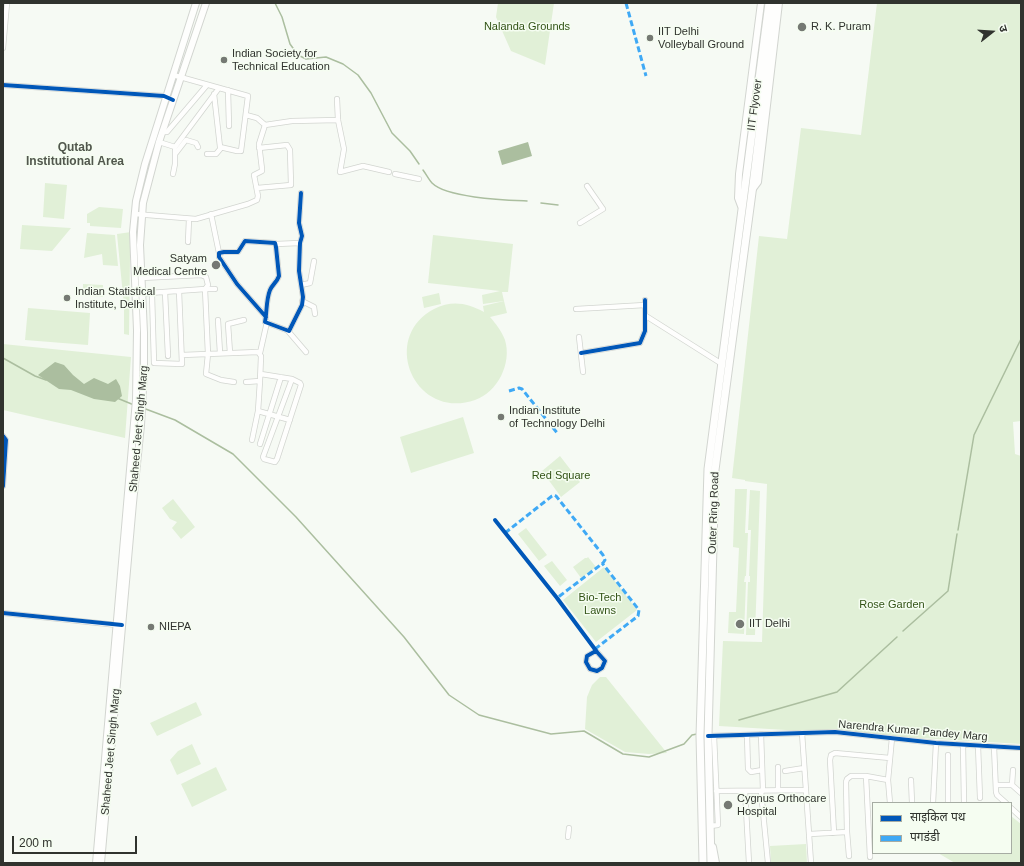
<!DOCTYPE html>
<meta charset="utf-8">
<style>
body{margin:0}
#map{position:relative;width:1024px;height:866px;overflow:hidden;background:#f6faf4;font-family:Helvetica,"Noto Sans Devanagari",sans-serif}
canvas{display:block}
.frame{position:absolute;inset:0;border:4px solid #30332e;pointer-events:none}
.legend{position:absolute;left:872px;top:802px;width:140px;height:52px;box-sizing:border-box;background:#f5fdf1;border:1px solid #a6aca3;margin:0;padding:5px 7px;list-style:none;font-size:12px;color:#30332e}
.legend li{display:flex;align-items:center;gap:8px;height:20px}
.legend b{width:20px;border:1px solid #a6aca3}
.north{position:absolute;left:972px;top:12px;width:40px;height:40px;-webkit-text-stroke:3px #f5fdf1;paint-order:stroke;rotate:73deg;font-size:11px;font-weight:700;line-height:16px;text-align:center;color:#30332e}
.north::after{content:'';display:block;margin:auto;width:14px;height:18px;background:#30332e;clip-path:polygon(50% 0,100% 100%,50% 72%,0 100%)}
.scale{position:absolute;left:12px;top:836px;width:125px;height:18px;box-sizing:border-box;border:2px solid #30332e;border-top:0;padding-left:5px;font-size:12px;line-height:14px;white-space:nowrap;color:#30332e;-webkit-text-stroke:3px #f5fdf1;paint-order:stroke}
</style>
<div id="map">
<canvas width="1024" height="866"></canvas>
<div class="frame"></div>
<ul class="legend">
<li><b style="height:5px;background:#0057b8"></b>साइकिल पथ</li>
<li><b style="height:5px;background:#3fa9f5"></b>पगडंडी</li>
</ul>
<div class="north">उ</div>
<div class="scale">200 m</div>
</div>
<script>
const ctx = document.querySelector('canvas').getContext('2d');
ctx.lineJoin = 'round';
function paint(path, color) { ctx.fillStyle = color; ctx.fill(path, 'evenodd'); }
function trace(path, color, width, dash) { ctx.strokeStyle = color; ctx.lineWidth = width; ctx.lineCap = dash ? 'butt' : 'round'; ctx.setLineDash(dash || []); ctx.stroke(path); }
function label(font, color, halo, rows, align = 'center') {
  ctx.font = font + ' Helvetica,sans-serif'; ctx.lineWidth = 3; ctx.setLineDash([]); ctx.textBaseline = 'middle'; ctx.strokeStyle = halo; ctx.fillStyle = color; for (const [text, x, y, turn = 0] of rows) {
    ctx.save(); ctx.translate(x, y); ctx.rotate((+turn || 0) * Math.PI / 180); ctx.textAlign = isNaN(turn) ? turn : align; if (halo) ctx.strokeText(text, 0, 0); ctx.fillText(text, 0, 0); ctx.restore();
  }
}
paint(new Path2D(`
 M498 3H554L545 65 511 51 496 17Z
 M877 3H1021V421L1013 422 1015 454 1021 456V744L719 726 723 641 762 642 767 484 745 481V480L732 478 759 236 787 239 801 128 861 135Z
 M45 183 67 185 64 219 43 217Z
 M99 207 123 209 121 228 90 226V223H87V214Z
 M22 225 71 228 52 251 20 249Z
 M131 232 130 257 129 335 124 334V306L117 234Z
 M87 233 115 235 118 266 103 265 102 254 84 258Z
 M433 235 513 244 508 292H502L504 301 483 304 482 295 500 291 428 283Z
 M83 284 103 285V297L83 295Z
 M439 293 441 304 424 308 422 297Z
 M504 301 507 313 490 317C496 324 501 330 505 340 512 363 498 392 475 400 415 421 379 338 434 309 452 300 467 303 484 312L483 306Z
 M28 308 90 313 88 345 25 340Z
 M3 344 131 357 125 438 3 410Z
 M463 417 474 453 411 473 400 437Z
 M560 456 580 482 561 497 542 471Z
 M735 489H747L745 533H748L746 576H745L744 582H746L744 634 728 633 729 612H736L739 548 733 547Z
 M750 490 760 491 755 635H746L748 582H750V576H749L751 530H748Z
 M173 499 195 527 181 539 172 528 177 522 170 519 162 508Z
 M526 528 547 555 539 561 518 534Z
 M588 557 596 567 581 578 573 567 585 558H587Z
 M552 561 567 580 560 586 544 566Z
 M604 567 637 610 596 642 563 600Z
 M600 677H606L667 753 649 754 625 752 585 729 587 697 592 685Z
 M196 702 202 715 157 736 150 723Z
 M192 744 201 764 177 775 170 760 178 751Z
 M216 767 227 790 192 807 181 784Z
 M1011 816 1021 824V863H955L938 853H1011Z
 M806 844 807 863H771L770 846Z`), '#e1f0d7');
paint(new Path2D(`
 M528 142 532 156 502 165 498 151Z
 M55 362 64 365 73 375 84 384 94 378 108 384 116 379 120 386 122 396 115 402 94 399 71 390 59 389 38 375Z`), '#abbe9f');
trace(new Path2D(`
 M275 3 282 17 290 44 298 55 306 59 326 57 343 64 358 75 371 93 392 133 410 151 419 164
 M423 170C426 174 429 180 432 183 447 198 506 200 527 201
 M541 203 558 205
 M3 358 35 376 46 380
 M117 398 134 405
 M143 408 175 420 233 454 296 517 404 637 449 695 479 715 551 734 584 731 623 754 649 757 684 744 692 735 697 734
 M958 530 974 435 1021 339
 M903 631 948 591 957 534
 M739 720 837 692 897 637`), '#abbe9f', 1.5);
const street = new Path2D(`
 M3 48 7 3
 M173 75 248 96 241 151H237L220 147 214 94
 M3 85 164 96 173 100
 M228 90 229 126
 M337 99 338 120 344 149 340 172
 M265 125 292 121 338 120
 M162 132H167L207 85
 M159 142 175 147 219 88
 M176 153 186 140 196 143 198 147
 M207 154H216L221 148
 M340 172 363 166 389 172
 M173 174 175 164V150
 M395 174 419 179
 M257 188 291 185 290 150 287 145 259 148
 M135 214 196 219 248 204 257 200 258 196 254 175 262 171V169L259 144 265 125 257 118 246 115
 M211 214 219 253
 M580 223 603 209 587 186
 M188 242 189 219
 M276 244 300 243
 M141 278 201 275 206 277 208 285 205 289H215
 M301 285 310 283 314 261
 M165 292 168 356
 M135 294 205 289 208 354 206 374 221 380 234 382
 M152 294 154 363 182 364 179 291
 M302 301 314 307 315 314
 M576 309 645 305
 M646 316 722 364
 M266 317 237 284 219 257V253L224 252H238L245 241 275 243 276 247 279 276C277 282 272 285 270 290 266 300 267 312 265 322L289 331 302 305 303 297 299 271 300 243 302 236 299 223 301 193
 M218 320 220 353
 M288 331 306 352
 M579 337 583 372
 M230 353 228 324 244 320
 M260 353 267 322
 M581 353 640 343 645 331V300
 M182 355 258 352 261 356 260 381 246 382
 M261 374 292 379 300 383 301 385 277 459 275 462 264 459 263 457 292 379
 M258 411 290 420
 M3 436 6 440 3 486
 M252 440 258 411 260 381
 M260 444 281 377
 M3 613 117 625
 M594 652H597L605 661 602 668 597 671 590 669 586 662 587 656Z
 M802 733 811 863
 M761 734 763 791
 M747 735 748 769 751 772 762 770
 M708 736 835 732 936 743 1021 748
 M963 745 964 803
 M978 746 980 798
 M994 747 996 792 997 795 1006 803
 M785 771 804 768
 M866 776 870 857
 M888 780 892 738
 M911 780 912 803
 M996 785H1012L1013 770
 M1012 785 1021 793
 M778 790V767
 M716 791 806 790
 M745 791 749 863
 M761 791 768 863
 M933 803 936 743
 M948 803V755
 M1011 808 1021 817
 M710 826 718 825 714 736
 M847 832 849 856
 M834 833 830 760 831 755 835 753 890 758
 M810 834 847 832 846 782 847 779 851 776H866L888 780 890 803
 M568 837 569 828`);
const secondary = new Path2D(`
 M752 190 758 182 779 3
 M741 206 738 198 739 174 761 3
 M713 847 716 863
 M96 863 136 400 137 330 133 232 136 201 145 164 196 3
 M101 863 133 503 141 425 144 370V333L140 245 143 203 159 142 206 3`);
const primary = new Path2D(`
 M703 863 700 736 708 469 769 3
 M711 863 708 736 715 470 753 185 775 3`);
trace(street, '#d2d5d0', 6);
trace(secondary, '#d2d5d0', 8);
trace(primary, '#d2d5d0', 9);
trace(street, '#fefefd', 4.5);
trace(secondary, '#fefefd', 6);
trace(primary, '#fefefd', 7);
trace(new Path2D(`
 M626 3 646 76
 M509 391 519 388 522 389 558 434
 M505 533 552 496 554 495 556 496 603 555 605 560 603 563 557 598
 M595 649 638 616 639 610 602 563`), '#3fa9f5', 3, [6, 3]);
trace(new Path2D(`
 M3 85 164 96 173 100
 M266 317 237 284 219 257V253L224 252H238L245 241 275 243 276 247 279 276C277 282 272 285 270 290 266 300 267 312 265 322L289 331 302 305 303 297 299 271 300 243 302 236 299 223 301 193
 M581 353 640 343 645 331V300
 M3 436 6 440 3 486
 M495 520 557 598 597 652
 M3 613 122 625
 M594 652H597L605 661 602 668 597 671 590 669 586 662 587 656Z
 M708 736 835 732 936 743 1021 748`), '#0057b8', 4);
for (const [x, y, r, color] of [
 [802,27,5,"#757973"],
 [650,38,4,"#757973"],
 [224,60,4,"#757973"],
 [216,265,5,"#757973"],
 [67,298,4,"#757973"],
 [501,417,4,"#757973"],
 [740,624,5,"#757973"],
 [151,627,4,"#757973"],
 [728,805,5,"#757973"]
]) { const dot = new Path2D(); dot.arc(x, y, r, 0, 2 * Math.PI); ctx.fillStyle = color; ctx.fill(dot); trace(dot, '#f5fdf1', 1.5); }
label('11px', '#325316', '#f5fdf1', [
 ["Nalanda Grounds",527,27],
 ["Red Square",561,476],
 ["Bio-Tech",600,598],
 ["Lawns",600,611],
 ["Rose Garden",892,605]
]);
label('11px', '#30332e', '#f5fdf1', [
 ["R. K. Puram",811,27],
 ["IIT Delhi",658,32],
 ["Volleyball Ground",658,45],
 ["Indian Society for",232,54],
 ["Technical Education",232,67],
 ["Satyam",207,259,"right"],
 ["Medical Centre",207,272,"right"],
 ["Indian Statistical",75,292],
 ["Institute, Delhi",75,305],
 ["Indian Institute",509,411],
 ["of Technology Delhi",509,424],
 ["IIT Delhi",749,624],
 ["NIEPA",159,627],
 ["Cygnus Orthocare",737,799],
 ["Hospital",737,812]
], 'left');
label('11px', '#30332e', '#f5fdf1', [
 ["IIT Flyover",755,105,-82],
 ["Shaheed Jeet Singh Marg",139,429,-85],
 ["Outer Ring Road",714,513,-88],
 ["Narendra Kumar Pandey Marg",913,731,5],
 ["Shaheed Jeet Singh Marg",111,752,-85]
]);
label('bold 12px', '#51574d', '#f5fdf1', [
 ["Qutab",75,148],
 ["Institutional Area",75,162]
]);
</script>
